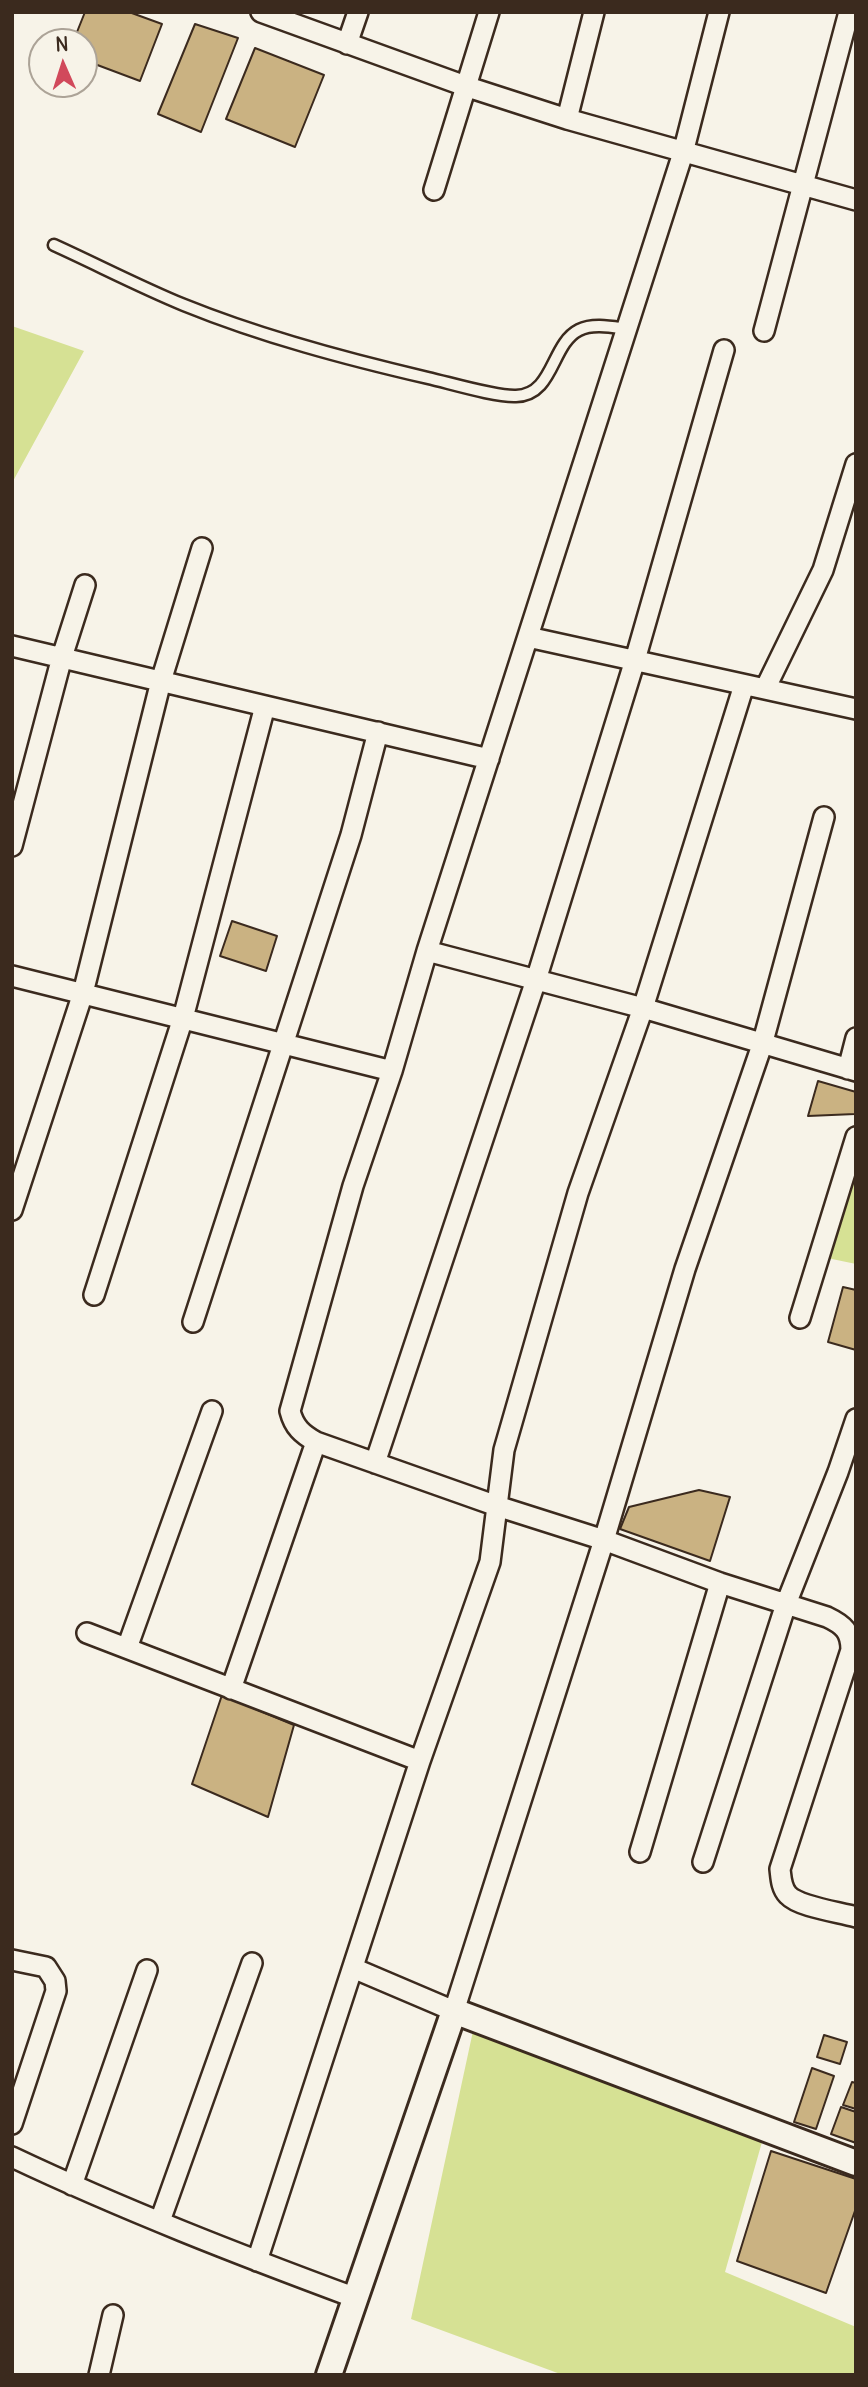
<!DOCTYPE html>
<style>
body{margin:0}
#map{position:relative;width:868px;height:2387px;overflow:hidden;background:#f7f3e8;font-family:Delius,sans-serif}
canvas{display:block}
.frame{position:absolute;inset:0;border:14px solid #3b2a1e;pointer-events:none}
.north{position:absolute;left:28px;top:28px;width:70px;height:70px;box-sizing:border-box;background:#f7f3e8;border:2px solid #aca397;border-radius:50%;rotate:357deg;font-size:19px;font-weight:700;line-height:28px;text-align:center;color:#3b2a1e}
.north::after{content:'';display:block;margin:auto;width:24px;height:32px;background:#d1495b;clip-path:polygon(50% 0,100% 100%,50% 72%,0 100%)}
</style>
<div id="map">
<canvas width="868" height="2387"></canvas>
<div class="frame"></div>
<div class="north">N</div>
</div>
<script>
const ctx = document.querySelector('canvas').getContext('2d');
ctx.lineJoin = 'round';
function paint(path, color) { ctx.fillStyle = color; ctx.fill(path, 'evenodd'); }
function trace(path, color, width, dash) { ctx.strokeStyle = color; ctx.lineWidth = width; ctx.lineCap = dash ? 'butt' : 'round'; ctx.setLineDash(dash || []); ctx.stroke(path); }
paint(new Path2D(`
 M12 326 84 351 12 483Z
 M856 1146V1264L808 1254Z
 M473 2031 762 2142 725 2272 856 2327V2375H563L411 2319Z`), '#d6e194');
const building = new Path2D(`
 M85 12H129L162 24 140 81 84 60V42H73Z
 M195 24 238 38 201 132 158 114Z
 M255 48 324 75 295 147 226 119Z
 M232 921 277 936 266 971 220 956Z
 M818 1081 856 1092 855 1114 808 1116Z
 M843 1287 856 1290V1350L828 1342Z
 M699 1490 730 1497 710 1561 620 1529 629 1507Z
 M222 1695 294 1725 268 1817 192 1784Z
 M824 2035 847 2042 840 2064 817 2057Z
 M812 2068 834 2076 816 2129 794 2122Z
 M852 2082 856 2083V2109L843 2105Z
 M841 2107 856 2112V2143L831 2134Z
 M771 2151 856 2179V2208L826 2293 737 2261Z`);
paint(building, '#cab282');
trace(building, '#3b2a1e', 2);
const service = new Path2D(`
 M54 245C98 265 140 287 184 305 263 337 346 359 428 378 450 383 496 397 516 396 554 395 551 344 579 330 593 323 612 327 626 329`);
const minor = new Path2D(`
 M261 12 468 87 567 119 856 200
 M719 12 683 153 427 951 392 1071 353 1186 290 1411C294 1427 302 1434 316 1442L497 1506 604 1540 720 1583 827 1617C844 1625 851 1632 851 1650L780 1869C781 1877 781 1888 788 1895 799 1907 839 1912 856 1917
 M347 44 358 12
 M567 119 594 12
 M434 190 489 12
 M764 331 849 12
 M528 637 856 709
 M12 646 489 759
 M765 689 823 570 856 464
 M12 846 62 657 85 585
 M427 951 643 1008 744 685
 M12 976 392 1071
 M848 1069 856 1038
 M12 1210 83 993 161 681 202 548
 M94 1295 183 1018 265 706
 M800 1318 856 1137
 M193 1322 351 835 378 732
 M375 1463 536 980 635 660 724 350
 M87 1633 420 1761
 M127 1648 212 1411
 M231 1689 316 1442
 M640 1852 720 1583
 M703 1862 786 1604 838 1472 856 1419
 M12 1960 46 1967 55 1981 56 1991 12 2124
 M353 1968 454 2011 604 1540 685 1269 762 1045 824 817
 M12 2157C124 2210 240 2255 356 2298
 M72 2185 147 1970
 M160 2221 252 1963
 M257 2261 420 1761 490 1562 504 1450 578 1193 643 1008 856 1071
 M99 2375 113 2315`);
const tertiary = new Path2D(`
 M329 2375 454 2011 856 2163`);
trace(service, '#3b2a1e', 15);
trace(minor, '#3b2a1e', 24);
trace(tertiary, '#3b2a1e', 30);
trace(service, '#f7f3e8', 10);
trace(minor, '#f7f3e8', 19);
trace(tertiary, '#f7f3e8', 24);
</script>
